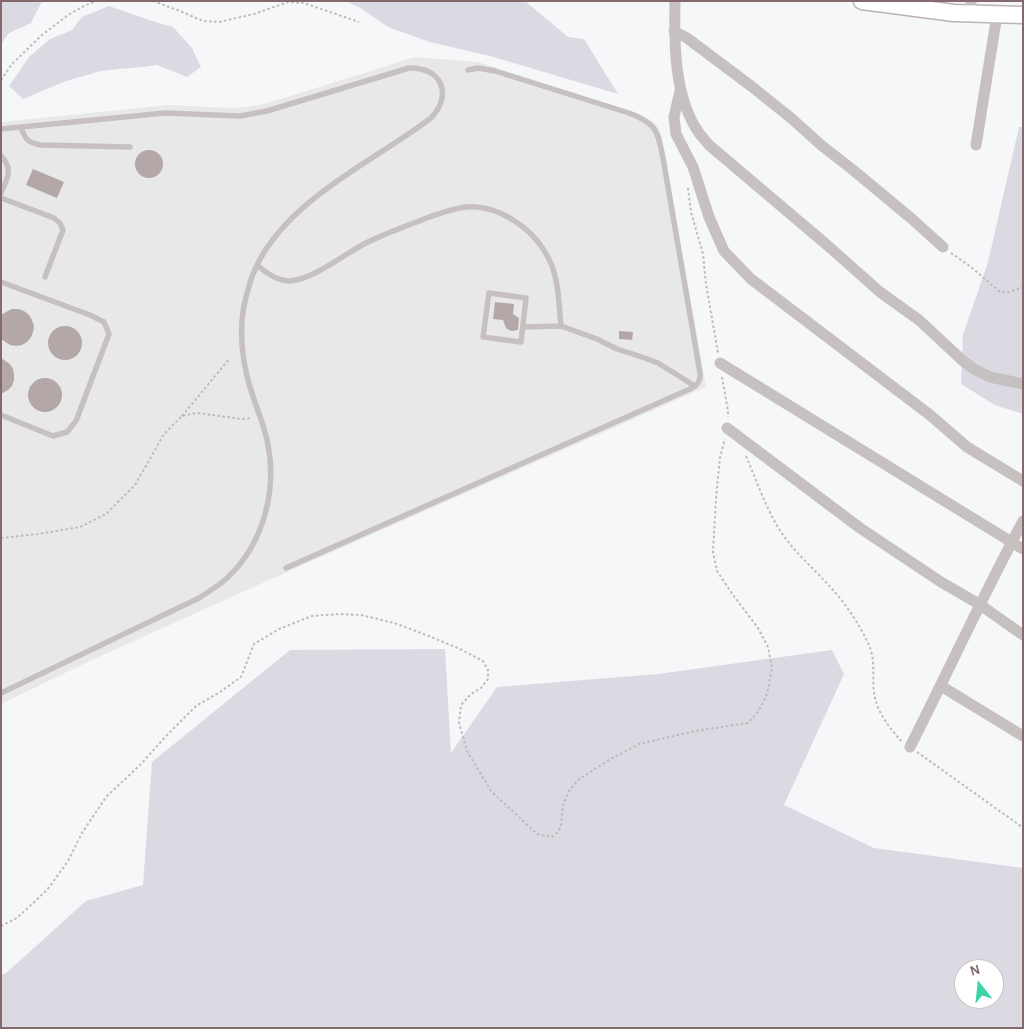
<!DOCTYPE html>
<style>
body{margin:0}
#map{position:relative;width:1024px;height:1029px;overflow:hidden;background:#f6f7f8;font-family:"Alegreya Sans",sans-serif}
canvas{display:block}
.frame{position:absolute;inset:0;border:2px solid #846a6c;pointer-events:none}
.north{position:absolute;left:954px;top:959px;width:50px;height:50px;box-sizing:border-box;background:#fff;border:1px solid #cec3c4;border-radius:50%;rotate:344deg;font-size:14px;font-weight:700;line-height:20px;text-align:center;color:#846a6c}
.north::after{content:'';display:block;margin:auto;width:18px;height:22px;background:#3bd4a9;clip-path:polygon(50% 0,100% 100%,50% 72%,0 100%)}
</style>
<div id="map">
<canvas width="1024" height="1029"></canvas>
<div class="frame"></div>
<div class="north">N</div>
</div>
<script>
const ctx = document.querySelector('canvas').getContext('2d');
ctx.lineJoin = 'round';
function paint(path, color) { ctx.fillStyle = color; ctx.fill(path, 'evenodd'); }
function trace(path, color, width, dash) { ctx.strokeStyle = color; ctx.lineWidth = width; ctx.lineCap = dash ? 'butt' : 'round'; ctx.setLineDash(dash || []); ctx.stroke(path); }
paint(new Path2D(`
 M415 57 478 62 640 114 649 119 656 124 660 131 662 138 706 387 278 576 94 659 1 704V122L169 105 231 108 245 107 259 105 281 99Z`), '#e9e8e9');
paint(new Path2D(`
 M1 1H42L31 23 9 33 1 44Z
 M345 1H525L568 37 584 39 618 94 490 56 430 42 388 27 359 7Z
 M109 6 155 22 173 27 192 48 201 67 187 77 157 65 143 67 119 69 101 71 66 81 23 99 9 86 29 57 50 39 72 30 82 17Z
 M1019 127H1023V414L995 405 961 384 963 335 988 262Z
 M445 649 451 753 497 687 658 674 832 650 844 674 784 805 874 848 1023 868V1028H1V974H5L86 901 143 885 152 762 290 650ZM964 969H994V999H964Z`), '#dbdae2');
paint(new Path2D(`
 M135 164a14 14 0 1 1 28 0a14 14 0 1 1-28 0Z
 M33 169 64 182 57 198 26 185Z
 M495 302 514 304 513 314 519 318 518 330 512 331 509 330 506 328 503 320 493 319Z
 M12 309H18L24 311 29 315 32 320 34 326 33 332 31 337 27 342 22 345 16 346 10 345 1 339V315L6 312Z
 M48 343a17 17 0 1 1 34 0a17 17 0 1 1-34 0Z
 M619 331 633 332 632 340 619 339Z
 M1 358 10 364 13 369 14 375V380L12 386 8 390 1 394Z
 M28 395a17 17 0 1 1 34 0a17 17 0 1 1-34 0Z`), '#b4a7a8');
const secondary = new Path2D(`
 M862 1 954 13 1023 15`);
trace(secondary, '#bcb2b3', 19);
trace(new Path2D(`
 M153 1 180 11 203 21 219 22 254 14 288 2 304 3 359 22
 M1 80 12 64 42 35 68 15 86 5 97 1
 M688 188 691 212 703 254 706 284 718 353
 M951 253 971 267 1000 292H1010L1023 287
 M722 377 728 411V417
 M182 416 230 358
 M746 456C759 486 769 519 790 544 803 560 819 574 832 589 846 604 859 624 868 643 876 659 872 675 874 692 876 711 889 727 901 741
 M1 538 38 534 80 527 106 514 135 485 164 434 182 416 197 413 242 419 252 418
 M917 752 1022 827 1023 826
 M1 926 17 918 47 890 68 861 82 833 106 797 139 766 168 734 196 706 220 692 241 677 254 644 279 629 312 616 340 614 361 615 394 623 429 636 460 649 483 661 488 670V679L481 688 471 694 461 705 459 723 467 751 491 791 537 834 552 837 558 832 561 826 563 805 569 791 578 780 609 760 639 744 695 731 748 723 758 712 767 694 772 668 768 647 758 628 733 595 717 571 713 552 716 498 720 457 725 439`), '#bfbaba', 2, [2.5, 2.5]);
trace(new Path2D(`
 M21 127C25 139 27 142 40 145L130 147
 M1 129 165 113 240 116 267 111 409 68C442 67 453 95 431 118 373 162 290 198 257 265 253 273 250 281 248 290 246 297 244 304 243 312 240 333 242 355 247 376 252 398 262 418 267 440 278 489 264 544 226 579 218 586 208 592 199 598L1 693
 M1 156C14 169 7 179 1 193
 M1 198 54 218 60 223 63 230 45 277
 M257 265C266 273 277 281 290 281 314 279 343 255 364 244 383 234 404 227 424 219 438 214 453 208 467 207 479 206 490 209 500 213 524 224 542 241 552 266 559 285 559 306 561 326
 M1 282 90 315 104 322 109 334 76 421 67 432 53 436 1 415
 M489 293 526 298 521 342 483 337Z
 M523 327 561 326 597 339 617 349 645 358 658 363 695 386
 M286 568 690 389C697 385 701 382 700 373L663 158C657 130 657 124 629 113L495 71 478 68 468 70`), '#c7c0c0', 5.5);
trace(new Path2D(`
 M675 1C674 44 674 97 699 133 702 137 706 141 709 145L827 245 880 292 919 320 963 361 974 369 990 377 1023 384
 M971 14V1
 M674 31 687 38 751 86 791 118 821 145 853 170 912 219 943 247
 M680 91 674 117 676 134 693 167 709 217 724 251 751 279 930 415 967 447 1023 481
 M976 145 997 15
 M720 363 1023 549
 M727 428 860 528 941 582 979 604 1023 635
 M941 686 1023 736
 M910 747C948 672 983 595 1023 521`), '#c7c0c0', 11);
trace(secondary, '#fff', 16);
</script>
